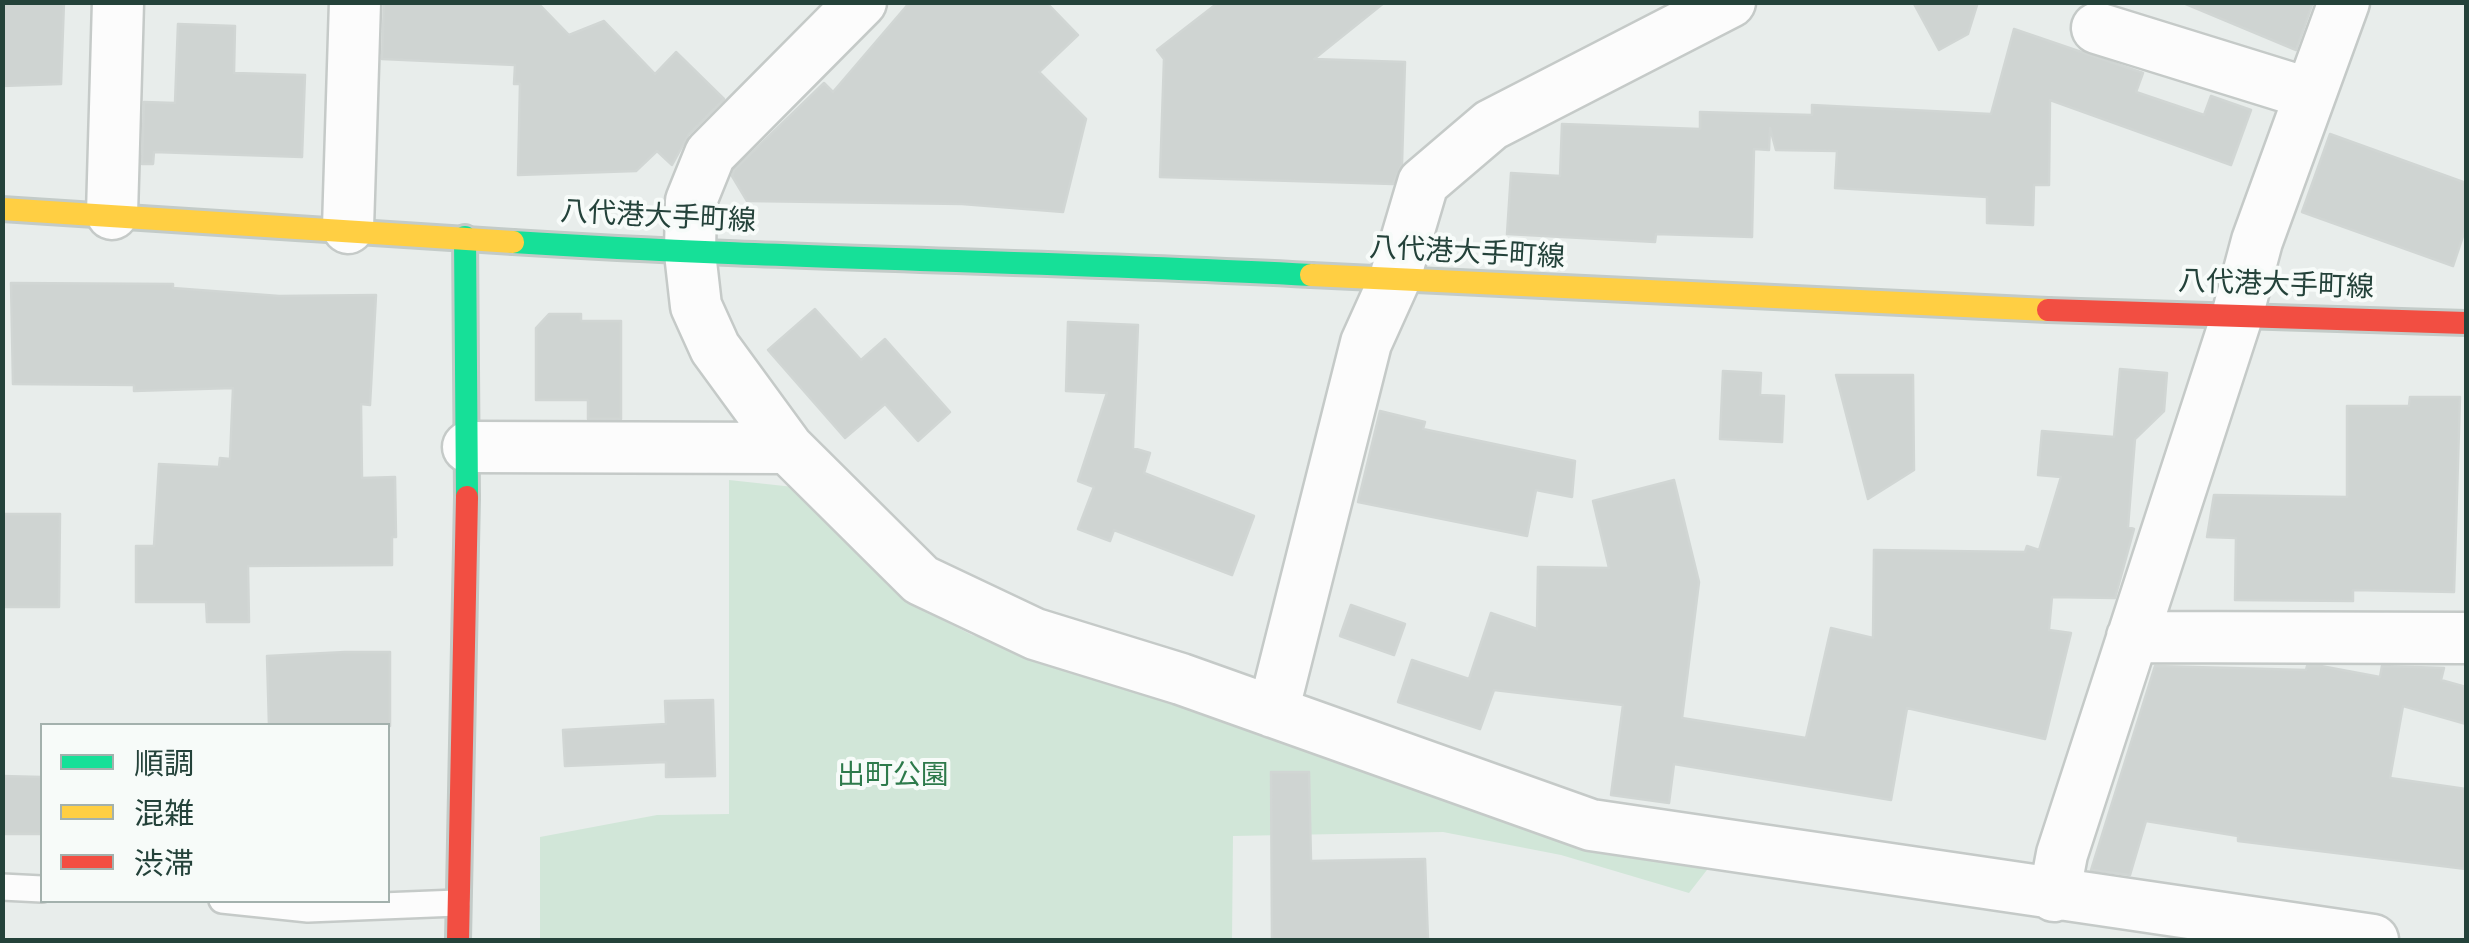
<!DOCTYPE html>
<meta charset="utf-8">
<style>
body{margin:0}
#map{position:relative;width:2469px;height:943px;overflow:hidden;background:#e8edeb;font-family:"Source Sans 3","Noto Sans JP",sans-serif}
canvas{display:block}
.frame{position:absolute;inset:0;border:5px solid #24423a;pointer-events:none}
.legend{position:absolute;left:40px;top:723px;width:350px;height:180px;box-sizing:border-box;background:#f7fbf9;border:2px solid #a3b1ad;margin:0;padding:12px 18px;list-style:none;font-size:30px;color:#24423a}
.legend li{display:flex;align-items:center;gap:20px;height:50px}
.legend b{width:50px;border:2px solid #a3b1ad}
</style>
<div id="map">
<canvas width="2469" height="943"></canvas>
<div class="frame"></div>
<ul class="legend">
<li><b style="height:12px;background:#16e098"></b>順調</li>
<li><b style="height:12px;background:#ffcf43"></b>混雑</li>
<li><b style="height:12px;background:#f24e42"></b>渋滞</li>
</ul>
</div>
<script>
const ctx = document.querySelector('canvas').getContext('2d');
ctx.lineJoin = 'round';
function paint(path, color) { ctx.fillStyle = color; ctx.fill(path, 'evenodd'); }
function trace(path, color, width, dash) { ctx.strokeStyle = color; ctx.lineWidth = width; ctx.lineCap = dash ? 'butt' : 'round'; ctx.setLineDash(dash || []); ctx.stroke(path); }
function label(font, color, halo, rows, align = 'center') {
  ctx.font = font + ' "Source Sans 3","Noto Sans JP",sans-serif'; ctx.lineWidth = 8; ctx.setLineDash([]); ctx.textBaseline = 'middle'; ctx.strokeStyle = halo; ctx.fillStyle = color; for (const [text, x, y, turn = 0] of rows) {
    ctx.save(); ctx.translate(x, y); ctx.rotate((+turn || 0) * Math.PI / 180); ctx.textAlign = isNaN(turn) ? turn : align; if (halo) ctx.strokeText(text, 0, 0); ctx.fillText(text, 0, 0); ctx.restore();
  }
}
paint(new Path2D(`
 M729 480 803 488 909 603 972 635 1717 857 1689 893 1561 855 1443 832 1233 836 1232 940H540V837L657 815 729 814Z`), '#d1e6d8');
const building = new Path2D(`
 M2 2H64L61 84 2 86Z
 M384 2H537L569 35 604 21 655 74 676 52 724 99 689 134 672 165 657 151 636 171 518 175 520 84H514L515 65 382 59Z
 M910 2H1046L1078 35 1039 72 1086 119 1063 212 962 204 747 201 732 176 734 170 824 83 833 92Z
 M1219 2H1385L1314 59 1405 62 1402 164 1393 184 1160 177 1164 59 1157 50Z
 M1913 2H1978L1968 34 1939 50Z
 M2181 2H2313L2296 50Z
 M178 24 235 26 234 73 305 75 302 157 154 152 153 164H142L144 102 175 103Z
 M2014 29 2143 73 2136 92 2204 115 2211 96 2251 110 2231 165 2050 100 2049 185H2034L2033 225 1987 223V197L1835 188 1837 151 1776 150 1770 128 1769 150 1754 149 1752 237 1656 234 1655 242 1507 234 1511 173 1560 176 1562 124 1700 129V112L1812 115V105L1991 114Z
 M2330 134 2466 183V227L2453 266 2302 212Z
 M11 283 173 284V288L279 296 376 295 370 405 361 404 362 478 395 477 396 537H392V565L248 566 249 622H207L206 602H136V546H154L159 464 219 467 220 458 230 459 233 388 134 391V385L13 384Z
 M815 309 861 360 885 339 950 412 918 441 885 404 845 438 768 350Z
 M549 314H581V321H621V419H588V400H536V328Z
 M1068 322 1138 325 1133 448 1150 453 1144 473 1254 516 1232 575 1114 530 1110 541 1078 529 1094 487 1078 481 1107 393 1066 391Z
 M2120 369 2167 373 2164 411 2135 439 2128 527 2134 529 2115 598 2052 597 2049 630 2071 633 2045 739 1907 708 1891 800 1674 764 1669 803 1611 795 1623 705 1494 690 1480 729 1398 702 1412 660 1469 679 1491 613 1537 629 1538 567 1609 568 1593 501 1674 480 1699 582 1682 718 1806 738 1831 628 1873 638 1874 550 2025 552 2027 546 2039 550 2061 477 2038 475 2042 431 2114 437Z
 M1723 371 1761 373 1760 395 1784 396 1782 442 1720 439Z
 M1836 375H1913L1914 470 1868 499Z
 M2410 397H2460L2454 592 2353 590V601L2235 600 2236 538 2207 537 2214 495 2347 497V406H2409Z
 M1380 411 1425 422 1423 429 1575 461 1572 497 1536 490 1527 536 1358 502Z
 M2 514H60L59 607H2Z
 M1351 605 1405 624 1394 655 1340 636Z
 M345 652H390V726H269L267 656Z
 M2155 666 2306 670 2307 666H2321L2380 677 2382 666 2444 668 2441 680 2466 687V724L2403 706 2390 778 2466 789V869L2238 841V836L2146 821 2130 875 2091 870Z
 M713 700 715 776 666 777V762L565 766 563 730 666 724 665 701Z
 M1271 772H1309L1311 861 1425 859 1428 940H1272Z
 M2 776 42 777V834H2Z`);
paint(building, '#cfd4d2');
trace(building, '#d1d6d4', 2.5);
const lane = new Path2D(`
 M2 887 42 889
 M222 900 308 909 457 903`);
const street = new Path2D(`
 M861 2 710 154 691 201 690 253 696 306 715 348 788 448 921 580 1035 634 1181 679 1591 825 2373 940
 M2097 28 2310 94
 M112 214 118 2
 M348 228 355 2
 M468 447 788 448
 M2132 637 2466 638
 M1273 712 1366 343 1394 281 1423 183 1491 125 1730 2
 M2054 896 2062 854 2237 316 2257 241 2344 2`);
const fast = new Path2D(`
 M465 237 467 497
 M513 242C779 259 1045 261 1311 275`);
const slow = new Path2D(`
 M2 209 513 242
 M1311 275 2048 310`);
const jam = new Path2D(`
 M2048 310 2466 323
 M458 940 467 497`);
trace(lane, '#c5cac8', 30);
trace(street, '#c5cac8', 55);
trace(fast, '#c3cbc8', 28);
trace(slow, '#c3cbc8', 28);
trace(jam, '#c3cbc8', 28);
trace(lane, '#fcfcfc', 25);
trace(street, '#fcfcfc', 50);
trace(fast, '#16e098', 22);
trace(slow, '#ffcf43', 22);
trace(jam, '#f24e42', 22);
label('28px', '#24423a', '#f7fbf9', [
 ["八代港大手町線",658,219,3],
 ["八代港大手町線",1467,255,3],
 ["八代港大手町線",2276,287,2]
]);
label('28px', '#2d7a4b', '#f7fbf9', [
 ["出町公園",893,778]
]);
</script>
